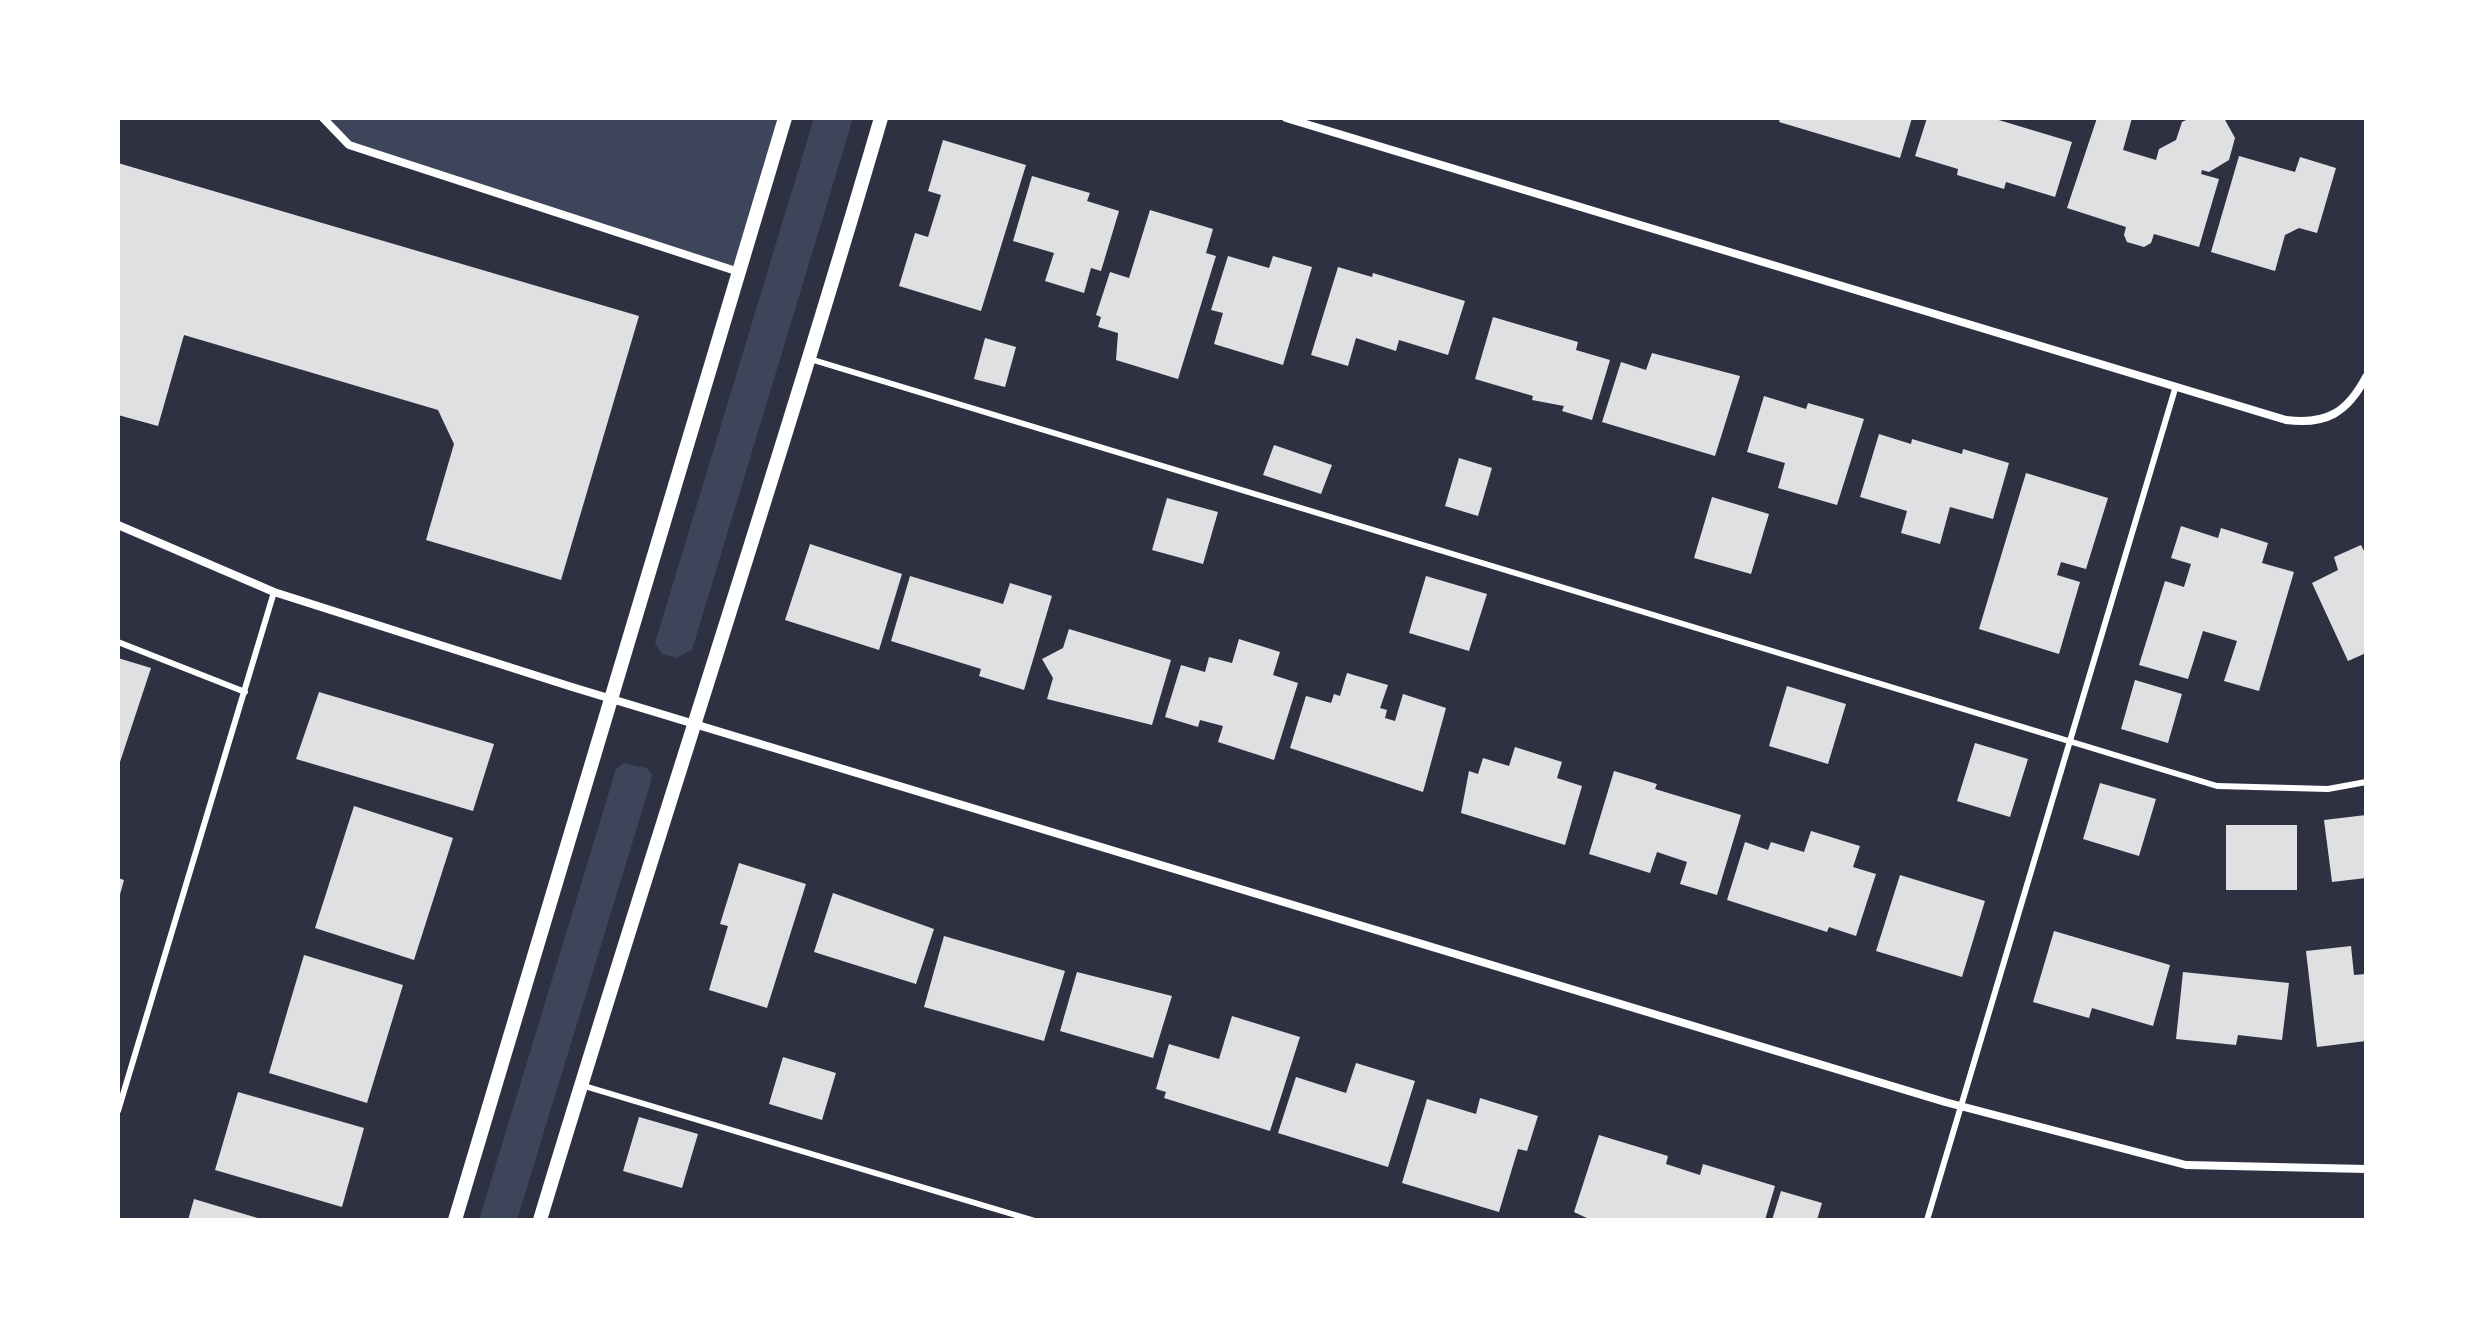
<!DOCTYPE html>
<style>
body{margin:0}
#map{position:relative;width:2484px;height:1338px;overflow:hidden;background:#2d3142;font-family:Rubik,sans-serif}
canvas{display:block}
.frame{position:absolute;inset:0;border:120px solid #fff;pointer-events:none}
</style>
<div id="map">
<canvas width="2484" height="1338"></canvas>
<div class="frame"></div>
</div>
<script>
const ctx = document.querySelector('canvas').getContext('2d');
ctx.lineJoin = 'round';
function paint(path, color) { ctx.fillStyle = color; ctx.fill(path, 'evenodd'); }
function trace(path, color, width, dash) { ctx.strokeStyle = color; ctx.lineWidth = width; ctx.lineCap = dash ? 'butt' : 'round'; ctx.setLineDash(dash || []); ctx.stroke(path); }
paint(new Path2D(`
 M323 118H785L739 272 349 145Z
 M814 118H853L692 650 676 658 662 654 655 643Z
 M623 763 647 768 652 775 650 785 517 1220H479L616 769Z`), '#3c4559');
paint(new Path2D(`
 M1780 118H1912L1900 158 1779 122Z
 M1927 118H1992L2072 142 2055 197 2006 182 2004 189 1957 175 1958 169 1915 156Z
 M2097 118H2132L2123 150 2156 160 2159 149 2176 140 2182 122 2190 118H2224L2235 138 2229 160 2209 172 2202 170 2201 174 2219 179 2199 247 2154 234 2151 243 2144 247 2127 242 2124 235 2126 227 2067 208Z
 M943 140 1026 165 981 311 899 286 915 233 928 237 941 195 928 191Z
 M2239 156 2295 172 2300 157 2336 168 2317 233 2299 228 2285 235 2275 271 2211 252Z
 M118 163 639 316 561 580 426 540 454 444 438 410 184 335 158 426 118 415Z
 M1032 176 1090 193 1087 201 1119 211 1101 271 1091 268 1084 293 1045 281 1054 253 1013 241Z
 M1150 210 1213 229 1206 253 1216 256 1178 379 1116 360 1118 333 1098 327 1101 317 1096 315 1110 272 1129 278Z
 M1228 256 1269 268 1273 256 1312 267 1283 365 1214 344 1223 313 1211 310Z
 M1338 267 1372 277 1373 273 1465 301 1448 355 1399 340 1396 351 1356 338 1348 366 1311 355Z
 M1493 317 1578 342 1576 350 1610 360 1592 420 1562 411 1564 406 1532 400 1533 396 1475 379Z
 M985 338 1016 347 1005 387 974 379Z
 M1652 353 1740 376 1715 456 1602 422 1621 362 1646 370Z
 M1764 396 1806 409 1808 403 1864 419 1837 505 1778 488 1785 463 1747 452Z
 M1879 434 1911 444 1912 439 1962 454 1963 449 2009 463 1993 519 1950 507 1940 544 1901 533 1907 511 1860 497Z
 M1274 445 1332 465 1321 494 1263 475Z
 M1459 458 1492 468 1478 516 1445 506Z
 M2026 473 2108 498 2086 569 2061 562 2057 575 2080 582 2059 654 1979 629Z
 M1712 497 1769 514 1751 574 1694 558Z
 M1167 498 1218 512 1203 564 1152 550Z
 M2181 526 2218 538 2221 528 2268 543 2262 563 2294 572 2259 691 2224 681 2237 641 2203 631 2188 679 2139 665 2165 581 2184 587 2191 564 2171 558Z
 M810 544 902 574 879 650 785 620Z
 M2361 545 2366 555V653L2348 661 2312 583 2338 570 2334 557Z
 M910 576 1003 604 1010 583 1052 596 1024 690 979 676 981 669 891 641Z
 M1426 576 1487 594 1469 651 1409 633Z
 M1069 629 1171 660 1152 725 1047 699 1053 678 1042 659 1063 648Z
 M1239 639 1280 652 1273 675 1298 683 1274 760 1218 742 1223 726 1200 720 1198 727 1165 717 1181 665 1205 672 1209 657 1232 663Z
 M118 658 151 668 119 765H118Z
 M1347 673 1388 685 1380 708 1387 710 1385 718 1395 721 1403 694 1446 708 1423 792 1290 748 1306 696 1331 703 1334 694 1340 696Z
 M2135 680 2182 694 2168 743 2121 729Z
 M1787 686 1846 704 1828 764 1769 746Z
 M319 692 494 744 473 811 296 759Z
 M1975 743 2028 759 2010 817 1957 801Z
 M1515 747 1562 762 1557 778 1582 786 1565 845 1461 813 1469 771 1478 774 1483 758 1509 766Z
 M1614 771 1657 784 1655 789 1741 815 1717 895 1680 884 1687 862 1657 852 1650 873 1589 854Z
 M2100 783 2156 799 2139 856 2083 839Z
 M354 806 453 838 414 960 315 928Z
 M2366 815V878L2332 882 2324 820Z
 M2226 825H2297V890H2226Z
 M1811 831 1860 846 1853 867 1876 874 1856 936 1829 927 1827 932 1727 900 1745 842 1768 850 1771 842 1804 852Z
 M739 863 806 884 767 1008 709 990 728 926 720 924Z
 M1900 875 1985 901 1962 977 1876 951Z
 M118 878 124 880 119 898H118Z
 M833 893 934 929 916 984 814 952Z
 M2054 931 2170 965 2153 1026 2092 1008 2089 1018 2033 1002Z
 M944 936 1065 971 1044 1041 924 1007Z
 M2351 946 2354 975 2366 974V1041L2317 1047 2306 951Z
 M304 955 403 985 367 1103 269 1073Z
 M1077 972 1172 996 1153 1058 1060 1031Z
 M2183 972 2289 983 2282 1040 2238 1035 2236 1045 2176 1039Z
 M1232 1016 1300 1037 1270 1131 1164 1098 1166 1092 1156 1089 1169 1044 1219 1059Z
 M783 1057 836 1073 822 1120 769 1104Z
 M1356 1063 1415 1081 1388 1167 1278 1133 1296 1077 1346 1093Z
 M238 1092 364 1128 342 1207 215 1170Z
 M1480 1098 1538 1116 1527 1151 1518 1149 1499 1212 1402 1183 1427 1099 1476 1114Z
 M639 1117 698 1134 682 1188 623 1171Z
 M1599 1135 1668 1156 1666 1164 1700 1175 1703 1164 1775 1186 1765 1220H1591L1574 1212Z
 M1781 1191 1822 1203 1817 1220H1772Z
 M194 1199 261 1219V1220H188Z`), '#e0e0e3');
trace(new Path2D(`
 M810 359 2217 786 2328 789 2366 782
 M118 642 245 692
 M581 1085 1032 1220
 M118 1111 274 592
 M1927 1220 2175 389`), '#fff', 6);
trace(new Path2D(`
 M323 118 349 145 739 272
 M1286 118 2286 420C2326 425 2347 413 2366 377
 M118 525 274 592 572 687 1945 1102 2186 1165 2366 1169`), '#fff', 8);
trace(new Path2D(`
 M455 1220 785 118
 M540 1220C651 852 773 487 881 118`), '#fff', 14);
</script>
